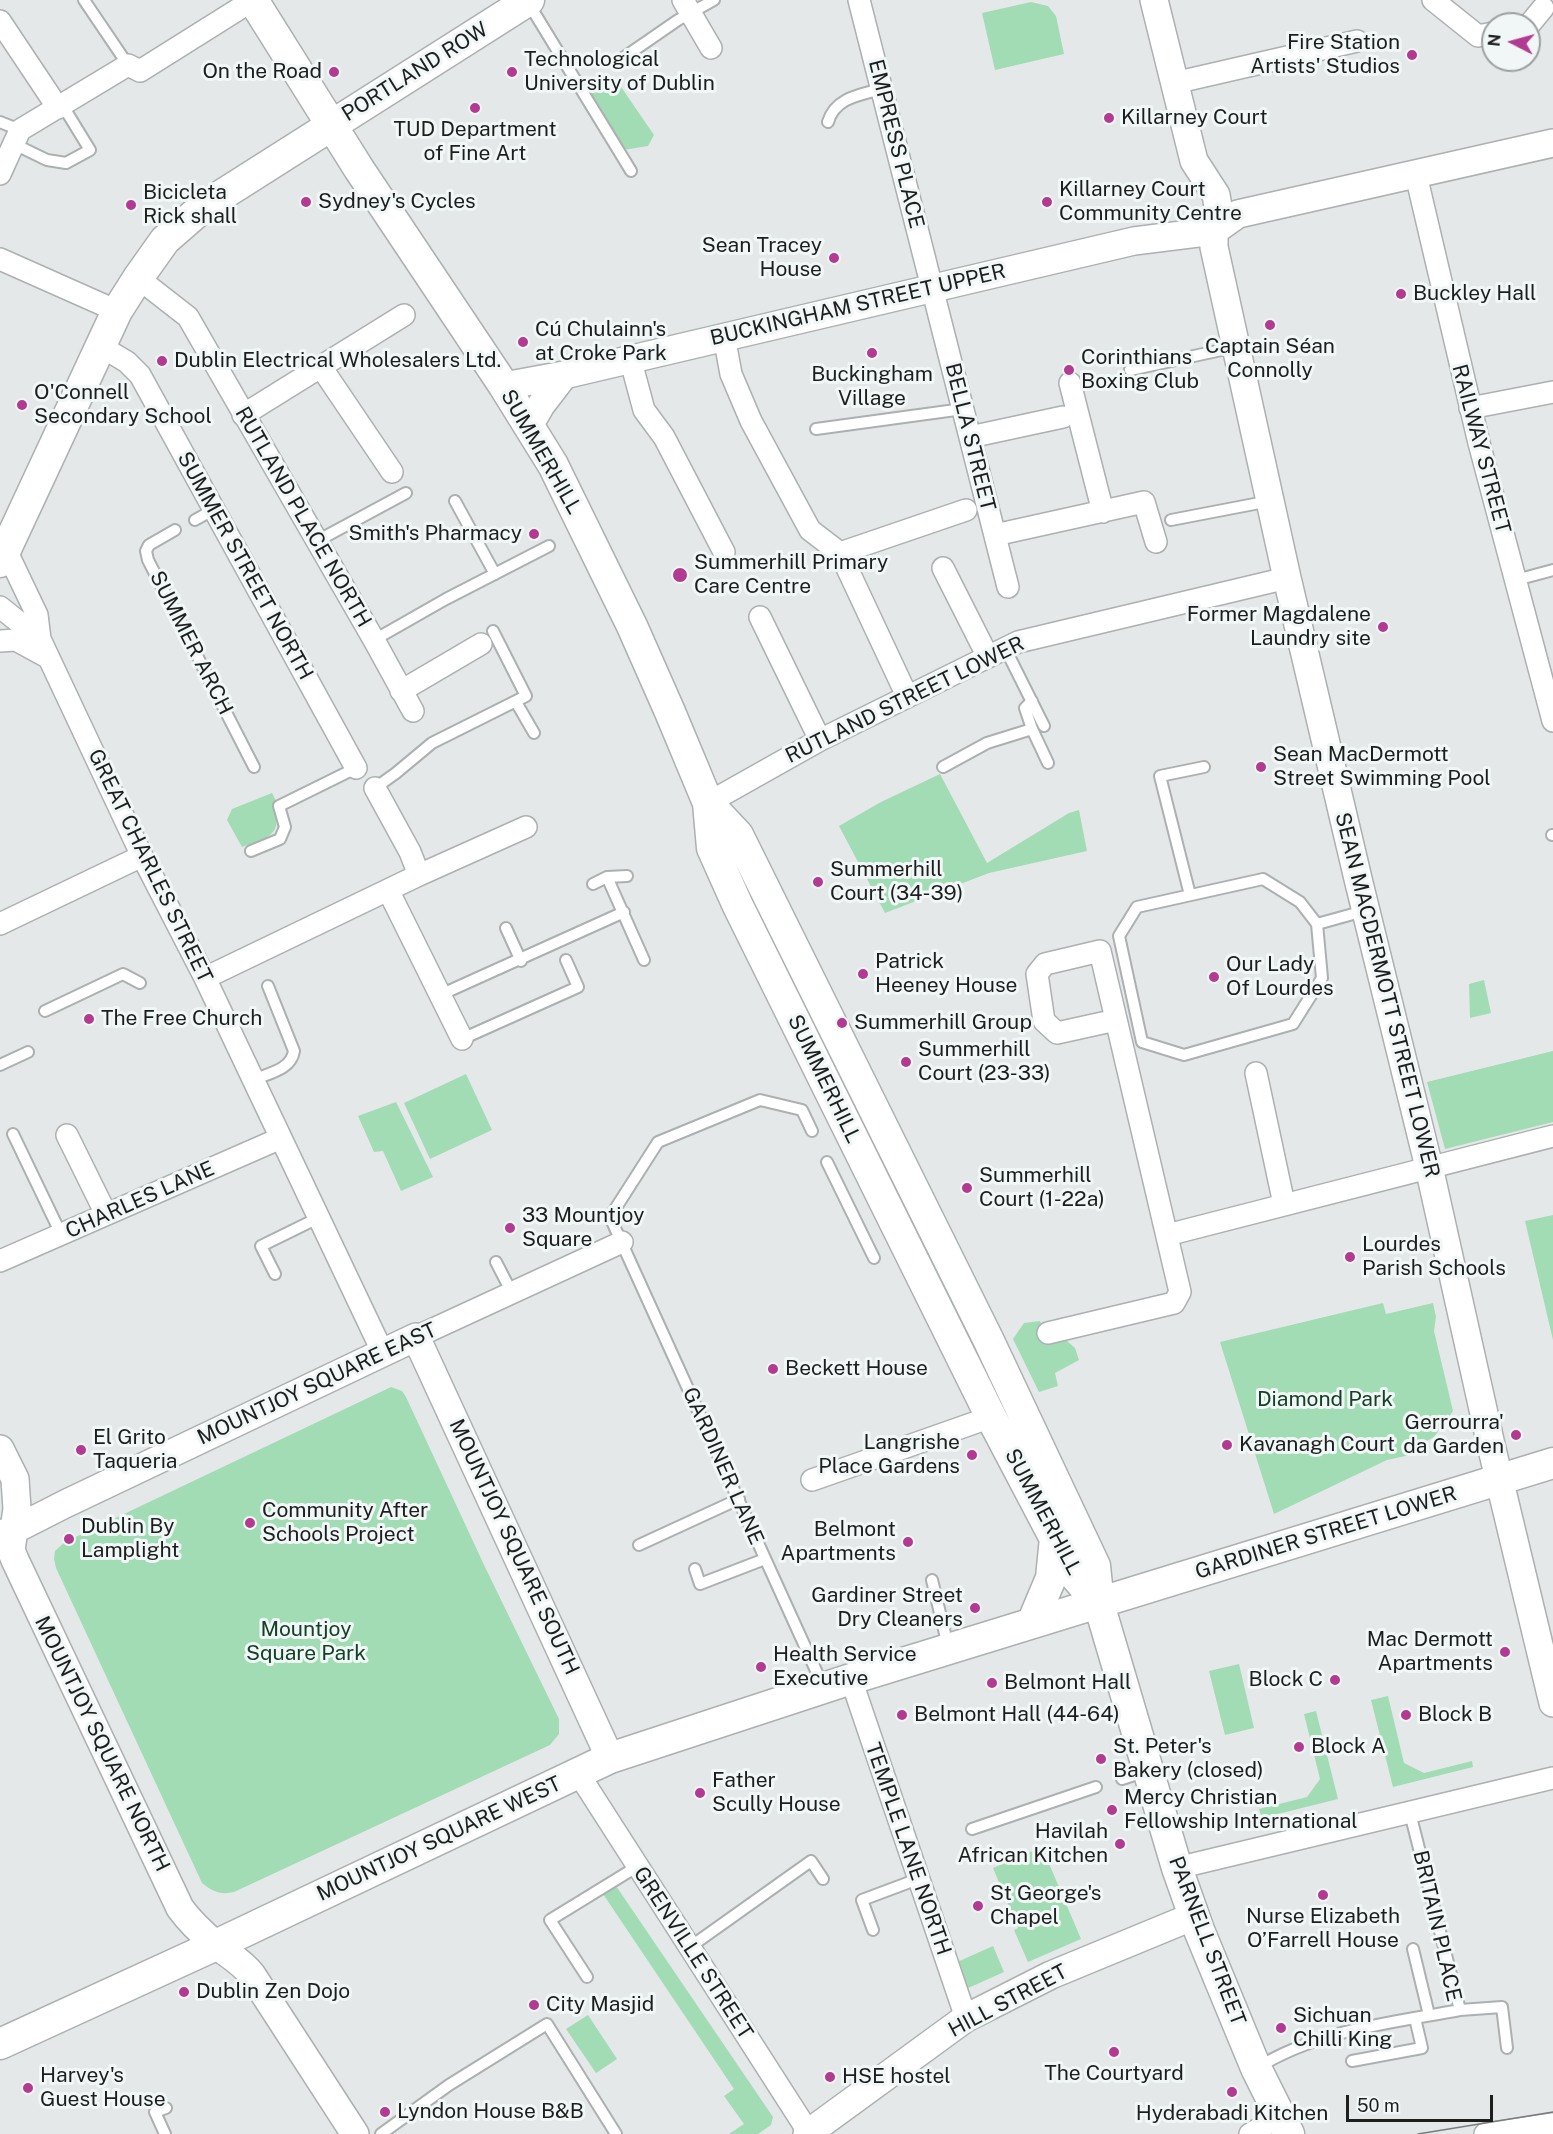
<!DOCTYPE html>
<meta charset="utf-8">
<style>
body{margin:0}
#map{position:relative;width:1553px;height:2134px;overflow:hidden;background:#e4e8e9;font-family:"Public Sans",sans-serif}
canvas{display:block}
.north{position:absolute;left:1481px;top:12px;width:60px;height:60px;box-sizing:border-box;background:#f1f6f6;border:2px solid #9ca0a0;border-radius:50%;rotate:276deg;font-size:16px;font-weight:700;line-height:24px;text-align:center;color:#1d1e1e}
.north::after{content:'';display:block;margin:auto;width:21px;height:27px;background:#b23b91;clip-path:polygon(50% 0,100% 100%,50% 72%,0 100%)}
.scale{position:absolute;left:1346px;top:2095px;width:147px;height:27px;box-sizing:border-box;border:3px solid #1d1e1e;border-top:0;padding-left:8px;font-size:18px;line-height:21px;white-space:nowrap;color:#1d1e1e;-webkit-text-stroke:4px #f1f6f6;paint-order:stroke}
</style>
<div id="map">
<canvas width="1553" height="2134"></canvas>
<div class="north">N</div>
<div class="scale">50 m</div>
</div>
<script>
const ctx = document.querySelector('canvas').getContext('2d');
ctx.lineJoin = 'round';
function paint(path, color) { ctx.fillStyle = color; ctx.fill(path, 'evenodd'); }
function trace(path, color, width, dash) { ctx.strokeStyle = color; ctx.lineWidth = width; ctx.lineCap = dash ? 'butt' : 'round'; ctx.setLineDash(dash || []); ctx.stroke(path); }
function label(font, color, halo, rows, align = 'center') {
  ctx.font = font + ' "Public Sans",sans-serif'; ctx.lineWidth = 6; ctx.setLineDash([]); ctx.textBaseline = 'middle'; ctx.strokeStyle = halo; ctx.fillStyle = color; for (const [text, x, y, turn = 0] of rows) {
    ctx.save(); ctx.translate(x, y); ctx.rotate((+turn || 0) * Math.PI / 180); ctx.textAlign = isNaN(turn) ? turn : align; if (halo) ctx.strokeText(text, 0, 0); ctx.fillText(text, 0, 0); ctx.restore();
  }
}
paint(new Path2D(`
 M1031 2 1048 6 1056 16 1064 54 995 70 982 13Z
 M617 81 654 135 648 146 623 150 586 84H602L607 88Z
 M940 774 987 863 1069 813 1079 810 1087 851 989 873 885 913 839 826 881 802Z
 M272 793 276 801C272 808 275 811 276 819 280 837 255 842 242 847L227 820 232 809Z
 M1484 980 1491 1013 1470 1018 1469 984Z
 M1553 1051V1122L1445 1149 1427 1082Z
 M466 1074 492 1130 430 1159 404 1103Z
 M396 1102 433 1177 401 1191 383 1151 374 1152 358 1116Z
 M1553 1215V1340L1525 1221Z
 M1383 1303 1386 1314 1433 1303 1436 1317 1434 1331 1453 1411 1434 1437 1425 1442 1424 1452 1387 1460 1274 1514 1220 1342Z
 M1040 1321 1048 1340H1066L1075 1348 1079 1360 1055 1373 1058 1386 1039 1392 1013 1339 1024 1323Z
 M391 1387 402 1391 406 1397 485 1567 559 1719V1734L550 1745 234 1892C221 1895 213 1892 202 1883L56 1568 54 1559 55 1551 65 1542Z
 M1239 1664 1254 1728 1225 1735 1209 1671Z
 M1388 1696 1404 1763 1424 1773 1472 1761 1473 1767 1393 1787 1371 1700Z
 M1316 1711 1338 1799 1262 1818 1259 1809 1307 1797 1320 1779 1304 1714Z
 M1042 1847 1081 1939 1028 1962 1014 1930 1018 1928 993 1868Z
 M614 1883 773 2117 771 2125 758 2134H729L744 2124 724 2096 734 2089 601 1891Z
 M993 1946 1004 1972 966 1989 955 1963Z
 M588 2015 617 2059 596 2073 566 2029Z`), '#a2dcb4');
const service = new Path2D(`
 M84 0 128 65
 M529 4 631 171
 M620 60 678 20 714 0
 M0 122 20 130
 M828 122C835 98 859 95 881 89
 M14 144 47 160 66 163 90 150 63 106
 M1130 370 1235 347
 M816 429 963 409
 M455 501 495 574
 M195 520 213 510
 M1171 520 1270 501
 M175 530 149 545 146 551 148 560 254 767
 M317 541 406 493
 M1516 580 1553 570
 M374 640 446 599 549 546
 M1005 648 1044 726
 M1032 701 1025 708 1032 729 1048 763
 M516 702 534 733
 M943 767 987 743 1032 729
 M375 788 396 773 432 743 526 696 493 631
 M1552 835H1553
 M251 851 280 839 285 827 279 806 356 768
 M607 877 644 960
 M593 884 607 877 627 876
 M1190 895 1160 776 1204 767
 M1317 924 1300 902 1263 879 1137 907 1119 936 1142 1042 1184 1055 1293 1024 1322 978 1317 924 1364 911
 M506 928 521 961
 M440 995 624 912
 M45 1011 123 974 140 983
 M462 1039 578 987 566 960
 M0 1065 28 1052
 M253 1080C269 1073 291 1070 294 1051L268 986
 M812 1131 802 1110 760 1100 658 1142 610 1217 823 1686
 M13 1134 61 1234
 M827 1162 874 1258
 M496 1262 512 1293
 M275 1274 261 1246 318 1218
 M639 1545 739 1499
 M695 1569 700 1584 765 1559
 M932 1580 948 1646
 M1122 1779 1147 1771
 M972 1829 1096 1787
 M873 1930 862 1900 918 1879
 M690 1947 811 1861 823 1879
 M1413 1949 1429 2015
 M587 1977 550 1920 638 1866
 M1460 2010 1502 2007 1507 2048
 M1352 2061 1422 2048 1415 2018
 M1257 2068C1318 2030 1390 2023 1460 2010L1410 1813
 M165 2134 155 2112 166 2108
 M381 2134 449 2085 547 2024 616 2134`);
const minor = new Path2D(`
 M683 0 711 48
 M859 0 1008 587
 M1433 0 1478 36 1493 33
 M0 21 58 108
 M1529 25 1543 8
 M1174 83 1357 41
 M0 174 20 130 128 65 140 71 253 0
 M1416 175 1479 443 1553 721
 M0 259 117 311
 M138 278 188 317 374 640 413 711
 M724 336 731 374 751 421 810 530 840 553 907 696
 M102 347 127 362 140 375 356 768
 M630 358 644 410 664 437 724 552
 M321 367 392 472
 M1070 383 1103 512
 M1470 408 1553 392
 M243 415 404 315
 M970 437 1063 417
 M995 535 1144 502 1156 542
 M6 550 37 615 40 639 142 856 205 978 383 1353
 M840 553 966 510
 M943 568 988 657
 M0 607 40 639
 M760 617 820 740
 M0 641 16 640 49 658
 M401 691 481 644
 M375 788 410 852 419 875
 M708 803 820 740 1018 642 1287 578
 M388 890 462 1039
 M0 924 142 856
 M205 978 419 875 526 827
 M1256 1073 1284 1204
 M67 1135 106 1214
 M1167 1235 1553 1136
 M0 1261 281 1138
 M1048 1333 1174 1303 1180 1292 1100 951 1045 964 1037 974 1044 1021 1057 1033 1116 1020
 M416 1337 622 1242
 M812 1480 991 1417
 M851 1679 966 2018
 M578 1773 809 2133
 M1177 1868 1553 1778
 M1250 2134 1279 2117
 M1485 2134 1553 2124`);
const tertiary = new Path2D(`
 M1154 0 1194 161 1216 195 1219 212 1214 231V247L1287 578 1359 883 1429 1167 1491 1445 1553 1703
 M504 386 564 375 1134 241 1214 231 1238 214 1553 143
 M529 426 541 405 564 375
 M0 1449 15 1479 17 1509 11 1550 15 1560 180 1908C190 1922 203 1934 216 1945 229 1955 242 1962 252 1975L355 2134
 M0 1534 14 1530 65 1504 416 1337 610 1758
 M807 2134 966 2018 1051 1975 1194 1916`);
const secondary = new Path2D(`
 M253 0 359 169 504 386 553 465 632 626 670 712 708 803 712 848 738 906 991 1417 1074 1575 1099 1604
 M0 562 117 311 138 278 165 240 203 207 529 0
 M708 803 738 835 988 1339 1095 1566 1099 1604 1177 1868 1199 1930 1256 2068 1289 2134
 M1032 1623 1051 1578 1055 1538
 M0 2044 216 1945 610 1758 851 1679 1553 1463`);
trace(service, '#acb0b1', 14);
trace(minor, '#acb0b1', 24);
trace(tertiary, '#acb0b1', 30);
trace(secondary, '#acb0b1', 33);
trace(service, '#fff', 10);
trace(minor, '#fff', 21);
trace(tertiary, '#fff', 27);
trace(secondary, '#fff', 30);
trace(new Path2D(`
 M1418 2134 1553 2112`), '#797c7c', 1.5);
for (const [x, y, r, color] of [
 [1412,55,6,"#b23b91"],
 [334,72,6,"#b23b91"],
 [512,72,6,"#b23b91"],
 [475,108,6,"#b23b91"],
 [1109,118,6,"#b23b91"],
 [306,202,6,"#b23b91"],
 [1047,202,6,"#b23b91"],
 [131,205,6,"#b23b91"],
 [834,258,6,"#b23b91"],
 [1401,294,6,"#b23b91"],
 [1270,325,6,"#b23b91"],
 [523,342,6,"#b23b91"],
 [872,353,6,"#b23b91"],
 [162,361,6,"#b23b91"],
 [1069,370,6,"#b23b91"],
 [22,405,6,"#b23b91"],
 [534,534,6,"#b23b91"],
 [680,575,8,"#b23b91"],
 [1383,627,6,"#b23b91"],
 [1261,767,6,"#b23b91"],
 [818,882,6,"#b23b91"],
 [863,974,6,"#b23b91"],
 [1214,977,6,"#b23b91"],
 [89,1019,6,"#b23b91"],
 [842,1023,6,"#b23b91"],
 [906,1062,6,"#b23b91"],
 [967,1188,6,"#b23b91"],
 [510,1228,6,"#b23b91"],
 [1350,1257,6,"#b23b91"],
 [773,1369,6,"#b23b91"],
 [1516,1435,6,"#b23b91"],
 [1227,1445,6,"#b23b91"],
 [81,1450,6,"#b23b91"],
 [972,1455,6,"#b23b91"],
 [250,1523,6,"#b23b91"],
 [69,1539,6,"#b23b91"],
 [908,1542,6,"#b23b91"],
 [975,1608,6,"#b23b91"],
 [1505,1652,6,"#b23b91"],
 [761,1667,6,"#b23b91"],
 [1335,1680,6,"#b23b91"],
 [992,1683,6,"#b23b91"],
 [902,1715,6,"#b23b91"],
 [1406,1715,6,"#b23b91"],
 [1299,1747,6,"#b23b91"],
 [1101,1759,6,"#b23b91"],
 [700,1793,6,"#b23b91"],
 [1112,1810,6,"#b23b91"],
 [1120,1844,6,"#b23b91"],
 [1323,1895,6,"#b23b91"],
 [978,1906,6,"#b23b91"],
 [184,1992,6,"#b23b91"],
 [534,2005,6,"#b23b91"],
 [1281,2028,6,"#b23b91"],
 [1114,2052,6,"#b23b91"],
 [830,2077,6,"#b23b91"],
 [28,2088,6,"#b23b91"],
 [1232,2092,6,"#b23b91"],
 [385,2112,6,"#b23b91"]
]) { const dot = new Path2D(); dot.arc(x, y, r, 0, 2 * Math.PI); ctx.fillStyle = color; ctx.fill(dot); trace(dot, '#f1f6f6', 2); }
label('21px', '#1d1e1e', '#f1f6f6', [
 ["Fire Station",1400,43,"right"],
 ["Artists' Studios",1400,67,"right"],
 ["Technological",524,60],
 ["University of Dublin",524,84],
 ["On the Road",322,72,"right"],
 ["Killarney Court",1121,118],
 ["TUD Department",475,130,"center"],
 ["of Fine Art",475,154,"center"],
 ["Killarney Court",1059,190],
 ["Community Centre",1059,214],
 ["Bicicleta",143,193],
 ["Rick shall",143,217],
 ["Sydney's Cycles",318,202],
 ["Sean Tracey",822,246,"right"],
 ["House",822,270,"right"],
 ["Buckley Hall",1413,294],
 ["Cú Chulainn's",535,330],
 ["at Croke Park",535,354],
 ["Captain Séan",1270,347,"center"],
 ["Connolly",1270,371,"center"],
 ["Corinthians",1081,358],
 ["Boxing Club",1081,382],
 ["Dublin Electrical Wholesalers Ltd.",174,361],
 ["Buckingham",872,375,"center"],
 ["Village",872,399,"center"],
 ["O'Connell",34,393],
 ["Secondary School",34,417],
 ["Smith's Pharmacy",522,534,"right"],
 ["Summerhill Primary",694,563],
 ["Care Centre",694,587],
 ["Former Magdalene",1371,615,"right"],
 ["Laundry site",1371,639,"right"],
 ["Sean MacDermott",1273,755],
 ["Street Swimming Pool",1273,779],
 ["Summerhill",830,870],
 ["Court (34-39)",830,894],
 ["Patrick",875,962],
 ["Heeney House",875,986],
 ["Our Lady",1226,965],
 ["Of Lourdes",1226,989],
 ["The Free Church",101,1019],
 ["Summerhill Group",854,1023],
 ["Summerhill",918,1050],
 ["Court (23-33)",918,1074],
 ["Summerhill",979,1176],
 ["Court (1-22a)",979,1200],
 ["33 Mountjoy",522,1216],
 ["Square",522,1240],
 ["Lourdes",1362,1245],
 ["Parish Schools",1362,1269],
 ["Beckett House",785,1369],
 ["Gerrourra'",1504,1423,"right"],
 ["da Garden",1504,1447,"right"],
 ["El Grito",93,1438],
 ["Taqueria",93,1462],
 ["Langrishe",960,1443,"right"],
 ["Place Gardens",960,1467,"right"],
 ["Kavanagh Court",1239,1445],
 ["Community After",262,1511],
 ["Schools Project",262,1535],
 ["Dublin By",81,1527],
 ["Lamplight",81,1551],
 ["Belmont",896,1530,"right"],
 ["Apartments",896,1554,"right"],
 ["Gardiner Street",963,1596,"right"],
 ["Dry Cleaners",963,1620,"right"],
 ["Mac Dermott",1493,1640,"right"],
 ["Apartments",1493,1664,"right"],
 ["Health Service",773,1655],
 ["Executive",773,1679],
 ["Block C",1323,1680,"right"],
 ["Belmont Hall",1004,1683],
 ["Belmont Hall (44-64)",914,1715],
 ["Block B",1418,1715],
 ["St. Peter's",1113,1747],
 ["Bakery (closed)",1113,1771],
 ["Block A",1311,1747],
 ["Father",712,1781],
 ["Scully House",712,1805],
 ["Mercy Christian",1124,1798],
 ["Fellowship International",1124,1822],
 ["Havilah",1108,1832,"right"],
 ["African Kitchen",1108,1856,"right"],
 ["St George's",990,1894],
 ["Chapel",990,1918],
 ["Nurse Elizabeth",1323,1917,"center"],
 ["O’Farrell House",1323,1941,"center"],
 ["Dublin Zen Dojo",196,1992],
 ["City Masjid",546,2005],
 ["Sichuan",1293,2016],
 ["Chilli King",1293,2040],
 ["The Courtyard",1114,2074,"center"],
 ["Harvey's",40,2076],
 ["Guest House",40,2100],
 ["HSE hostel",842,2077],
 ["Lyndon House B&B",397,2112],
 ["Hyderabadi Kitchen",1232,2114,"center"]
], 'left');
label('21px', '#1d1e1e', '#f1f6f6', [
 ["PORTLAND ROW",415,72,-32],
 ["EMPRESS PLACE",896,144,76],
 ["BUCKINGHAM STREET UPPER",858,305,-13],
 ["BELLA STREET",970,437,76],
 ["RAILWAY STREET",1481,449,75],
 ["SUMMERHILL",541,452,60],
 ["RUTLAND PLACE NORTH",303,517,60],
 ["SUMMER STREET NORTH",245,566,61],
 ["SUMMER ARCH",191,643,63],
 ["RUTLAND STREET LOWER",905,700,-26],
 ["GREAT CHARLES STREET",150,866,64],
 ["SEAN MACDERMOTT STREET LOWER",1387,995,76],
 ["SUMMERHILL",824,1079,64],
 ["CHARLES LANE",140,1200,-24],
 ["MOUNTJOY SQUARE EAST",317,1384,-25],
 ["GARDINER LANE",723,1466,66],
 ["SUMMERHILL",1043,1512,62],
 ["GARDINER STREET LOWER",1326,1533,-17],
 ["MOUNTJOY SQUARE SOUTH",514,1547,65],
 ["MOUNTJOY SQUARE NORTH",102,1744,64],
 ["MOUNTJOY SQUARE WEST",439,1839,-25],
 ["TEMPLE LANE NORTH",908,1849,71],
 ["BRITAIN PLACE",1437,1926,77],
 ["PARNELL STREET",1207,1941,69],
 ["GRENVILLE STREET",693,1953,57],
 ["HILL STREET",1008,2001,-28]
]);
label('21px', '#144227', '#f1f6f6', [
 ["Diamond Park",1325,1400],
 ["Mountjoy",306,1630],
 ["Square Park",306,1654]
]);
</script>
